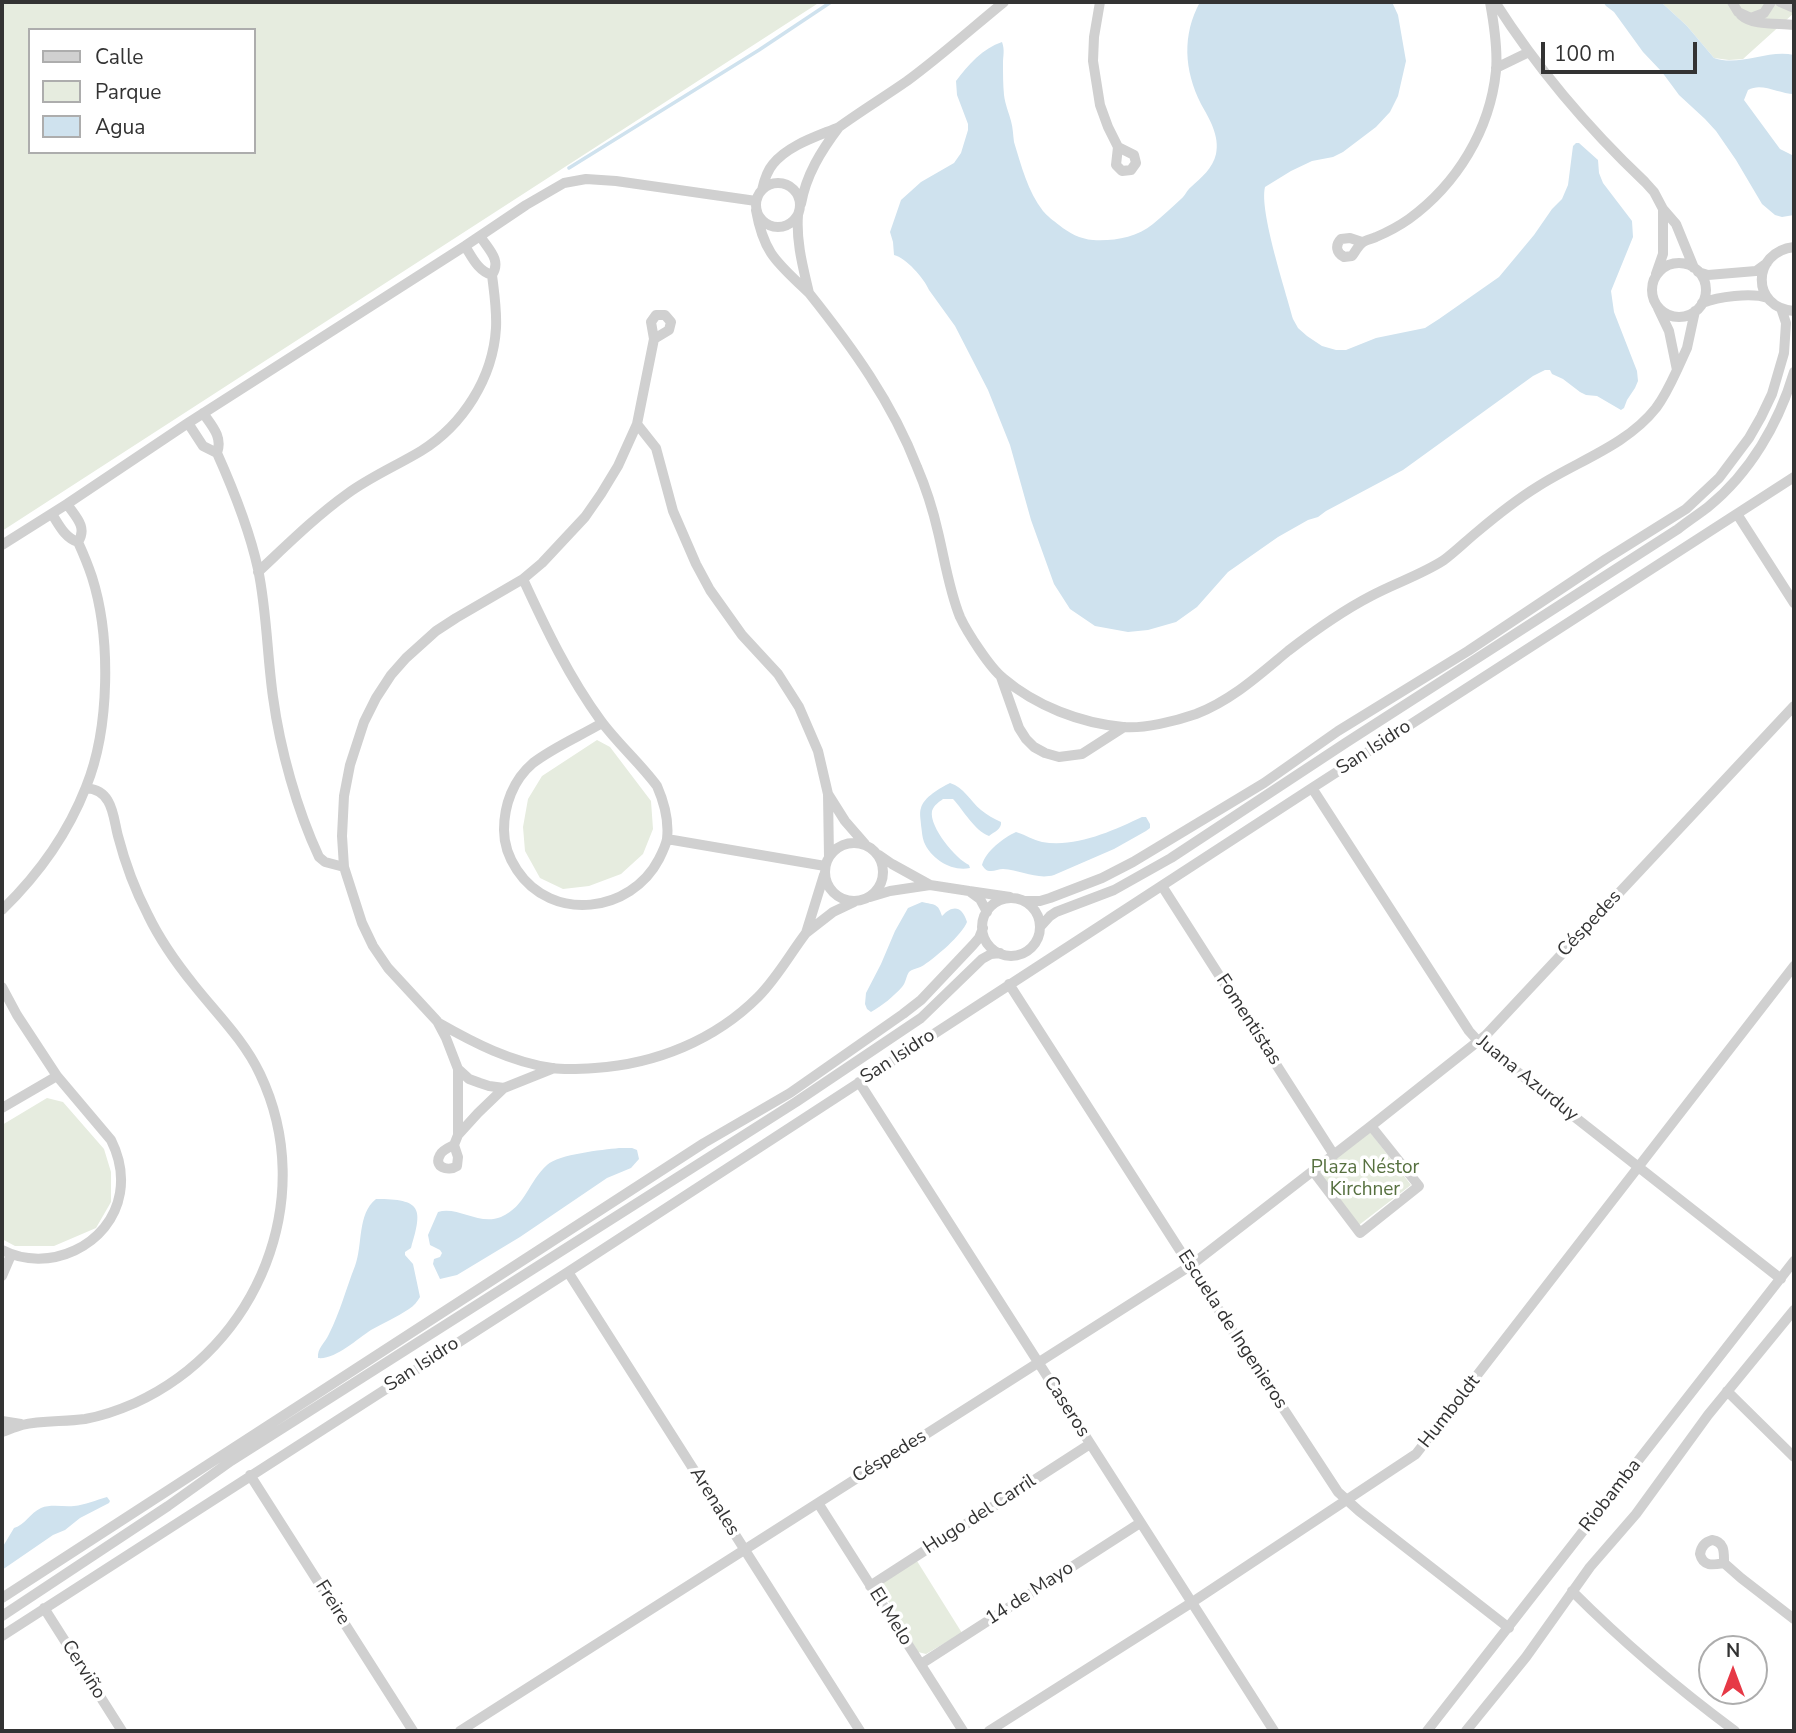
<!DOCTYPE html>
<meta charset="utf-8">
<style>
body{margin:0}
#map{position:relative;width:1796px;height:1733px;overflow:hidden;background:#fff;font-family:"Nunito Sans",sans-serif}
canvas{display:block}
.frame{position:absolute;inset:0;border:4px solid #333;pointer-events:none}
.legend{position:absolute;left:28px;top:28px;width:228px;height:126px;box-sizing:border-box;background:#fff;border:2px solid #adadad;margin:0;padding:9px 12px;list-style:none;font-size:21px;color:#333}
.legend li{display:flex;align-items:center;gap:14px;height:35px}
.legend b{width:35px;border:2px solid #adadad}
.north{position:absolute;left:1698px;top:1635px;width:70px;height:70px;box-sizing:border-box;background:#fff;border:2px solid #adadad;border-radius:50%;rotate:0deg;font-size:19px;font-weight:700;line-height:28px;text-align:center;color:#333}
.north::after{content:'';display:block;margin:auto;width:24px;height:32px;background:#e63946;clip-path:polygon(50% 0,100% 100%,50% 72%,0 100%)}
.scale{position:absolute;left:1541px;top:42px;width:156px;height:32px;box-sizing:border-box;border:4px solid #333;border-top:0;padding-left:9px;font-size:21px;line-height:24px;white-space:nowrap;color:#333;-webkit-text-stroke:5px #fff;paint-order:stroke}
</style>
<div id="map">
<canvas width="1796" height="1733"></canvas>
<div class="frame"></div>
<ul class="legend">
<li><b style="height:9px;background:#d0d0d0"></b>Calle</li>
<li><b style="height:19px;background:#e6ecdf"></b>Parque</li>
<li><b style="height:19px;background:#cfe2ee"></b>Agua</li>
</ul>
<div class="north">N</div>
<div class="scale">100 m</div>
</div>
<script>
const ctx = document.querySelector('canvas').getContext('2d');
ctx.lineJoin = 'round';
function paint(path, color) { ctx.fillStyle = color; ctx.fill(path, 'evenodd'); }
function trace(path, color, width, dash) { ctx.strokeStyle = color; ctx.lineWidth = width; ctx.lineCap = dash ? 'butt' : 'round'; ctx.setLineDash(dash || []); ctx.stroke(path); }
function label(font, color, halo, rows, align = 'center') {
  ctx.font = font + ' "Nunito Sans",sans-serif'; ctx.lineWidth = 7; ctx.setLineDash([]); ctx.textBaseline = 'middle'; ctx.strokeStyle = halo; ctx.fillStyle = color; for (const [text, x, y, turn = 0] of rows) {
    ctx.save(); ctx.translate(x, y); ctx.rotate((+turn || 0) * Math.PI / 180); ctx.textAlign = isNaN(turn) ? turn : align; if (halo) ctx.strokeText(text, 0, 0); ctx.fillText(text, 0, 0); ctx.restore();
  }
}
paint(new Path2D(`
 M2 2H820L2 531ZM30 30H254V152H30Z
 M1661 2H1794V13L1743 59 1729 60 1714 58 1687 26Z
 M597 740 610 747 651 801 653 829 643 854 621 874 589 886 563 889 540 878 525 851 523 827 528 799 542 776Z
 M47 1098 63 1102 104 1149 111 1172V1202L96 1228 54 1246H15L2 1239V1125Z
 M1370 1132 1411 1185 1359 1225 1318 1172Z
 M917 1561 962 1633 926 1654 918 1652 881 1589 882 1583Z`), '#e6ecdf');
paint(new Path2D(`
 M1200 2H1392L1398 15 1406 61 1398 96 1390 112 1376 127 1343 152 1333 157 1312 161 1291 171 1265 187C1259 211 1286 292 1293 319L1298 328 1307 336 1322 346 1336 350H1346L1376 338 1425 328 1439 319 1499 277 1534 235 1552 209 1562 199 1568 185 1573 146 1576 143H1579L1598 160 1599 173 1603 183 1632 221 1633 237 1611 291 1614 312 1637 371 1638 381 1635 388 1627 400 1624 408 1621 410 1597 396 1586 395 1580 392 1563 379 1552 374 1550 370H1545L1533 376 1403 470 1326 511 1318 517 1308 520 1278 537 1228 572 1197 607 1176 622 1148 630 1128 632 1095 626 1070 609 1054 584 1031 520 1010 445 988 390 955 326 929 290C924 278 906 258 894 255L893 242 890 232 901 200 921 182 954 163 961 153 968 130V124L957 95 956 81C968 65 983 48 1002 42 1005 50 1003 56 1003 63 1003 74 1003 85 1004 95 1005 104 1009 113 1011 121 1013 128 1013 135 1014 142 1021 165 1028 192 1043 211 1047 216 1054 221 1059 225 1069 233 1080 239 1093 240 1114 241 1136 238 1153 224 1163 216 1172 207 1181 199 1185 196 1187 190 1191 187 1201 178 1213 168 1216 154 1220 136 1209 118 1201 104 1184 70 1182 35 1200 2Z
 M1603 2H1661L1687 26 1714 58C1740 67 1768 49 1794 55V94C1779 94 1762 82 1748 90L1744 100 1780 149 1794 156V215L1782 217 1775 215 1762 204 1736 160 1716 131 1705 119 1679 95 1662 72 1643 52 1614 12 1606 6Z
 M950 783C964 787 970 801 981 810 987 815 994 819 1001 822 1002 829 994 832 989 836 974 830 964 811 953 799H943C939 802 934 805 932 811 929 827 956 859 969 865L970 868C952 872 931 859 924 842 922 837 922 831 921 825 921 821 919 813 921 808 924 797 940 788 950 783Z
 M1142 817H1146L1150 824V828L1146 831 1114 849 1054 875C1037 880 1021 870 1003 869 999 869 995 871 991 871 986 871 985 869 982 865 986 851 1003 838 1016 832 1026 835 1033 840 1042 842 1076 848 1112 831 1142 817Z
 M922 902C935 905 938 903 942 916 952 905 962 905 967 922 962 935 936 957 924 965 920 968 912 969 909 972 906 976 906 983 902 987 894 996 882 1006 871 1012L867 1009 865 1004 866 993 881 964 895 931 908 908Z
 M619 1148H632L637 1150 639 1159 631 1168 607 1178 520 1237 457 1275 440 1279 433 1264 434 1259 440 1257 442 1253 440 1250 430 1245 428 1235 438 1212C458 1206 479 1226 501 1217 526 1206 528 1182 547 1165 559 1154 602 1150 619 1148Z
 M376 1199C422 1199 423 1208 411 1248L405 1252V1255L413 1264 420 1297C417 1302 414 1306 409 1309 397 1317 383 1323 371 1330 357 1339 335 1360 318 1358 317 1348 325 1343 329 1334 340 1312 346 1289 355 1266 363 1245 357 1214 376 1199Z
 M107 1497 110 1501 109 1503 80 1518 65 1530 53 1535 2 1570V1548L14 1528C25 1525 30 1513 41 1508 51 1504 63 1507 74 1506 85 1505 96 1500 107 1497Z`), '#cfe2ee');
trace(new Path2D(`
 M569 168 759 50 831 2`), '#cfe2ee', 3.5);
trace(new Path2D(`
 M1100 2 1094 37 1093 61 1100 105 1108 127 1118 147 1116 165 1122 171 1131 170 1136 163 1134 155 1118 147
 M1495 2C1537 68 1588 128 1645 182L1654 192 1663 209
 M1732 2 1738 12 1751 18 1764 13 1771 2
 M1780 2 1794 8
 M1741 15C1753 26 1778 23 1794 25
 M1496 68 1529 52
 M839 127C861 111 884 97 907 81 941 56 972 28 1004 2
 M756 205a22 22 0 1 1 44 0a22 22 0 1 1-44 0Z
 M762 190C764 181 767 171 773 164 788 145 818 136 839 127 821 151 806 175 801 204
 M756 210C764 255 778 263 809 293 803 267 796 242 798 215
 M1362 242 1350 238 1341 239C1335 245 1336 253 1344 257L1352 256C1355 252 1358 246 1362 243 1365 240 1372 239 1376 237 1388 232 1399 226 1409 219 1457 184 1490 130 1496 71 1498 49 1494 24 1490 2
 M465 246C472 257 478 271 492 275 502 260 488 249 480 236
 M1794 247C1751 252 1751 308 1794 311
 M1652 290a27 27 0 1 1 54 0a27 27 0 1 1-54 0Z
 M1698 272 1708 275 1756 271 1767 263
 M1656 274 1663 254V209L1676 224 1694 268
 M809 293C852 347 892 402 917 467 926 488 933 510 938 532 945 561 949 590 960 617 967 632 990 668 1003 678 1036 706 1080 723 1123 727 1144 729 1176 721 1196 714 1232 700 1259 675 1288 651 1314 631 1342 611 1371 596 1395 583 1421 575 1444 560 1456 551 1466 541 1477 532 1496 516 1516 500 1537 487 1577 461 1626 446 1656 408 1665 396 1671 383 1677 370
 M1702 303C1718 297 1751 292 1768 298
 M1658 308 1669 331 1677 370 1687 348 1695 311
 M203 413C212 426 223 437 217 453 234 491 249 528 258 569 267 612 267 655 273 697 280 749 297 810 319 857L325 862 344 867
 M188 423 203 446 217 453
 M637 424 656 448 673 511 696 564 710 590 742 635 778 674 799 707 818 751 828 794
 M52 514C59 525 65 538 78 542 88 527 75 516 67 504
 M1737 514 1794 603
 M2 545 67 504 188 423 465 246 526 205 564 183 586 179 616 181 756 201
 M258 572C287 545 315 517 347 494 370 477 396 466 421 451 463 425 493 378 496 328 497 310 494 292 492 275
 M523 579C546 629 569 677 601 721 618 744 640 763 657 786 664 802 669 822 667 839 666 845 662 853 659 859 631 913 552 923 517 870 509 858 504 845 504 830 504 805 513 780 533 763 554 747 580 736 602 723
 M1001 677 1019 728 1026 739 1034 747 1045 753 1059 757 1082 754 1124 727
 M1312 788 1469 1031 1478 1041 1781 1279
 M667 839 825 866
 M825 872a29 29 0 1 1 58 0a29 29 0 1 1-58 0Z
 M829 857 828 794 845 821 865 844
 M824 875 806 933 833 912 854 902
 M930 885 969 891
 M1162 886 1334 1155
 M870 897 890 891 930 885 892 864 879 855
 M982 927a29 29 0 1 1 58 0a29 29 0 1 1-58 0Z
 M1024 901H1040L1050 898 1102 878 1133 862 1264 783 1338 731 1468 651 1606 559 1686 509 1719 478 1749 438 1761 417 1772 394 1784 353 1786 323 1781 308
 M2 910C37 876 68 833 86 787 110 728 111 637 92 577 88 565 83 553 78 542
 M987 912 980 899 969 891 1010 897
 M1040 927 1050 916 1056 912 1114 890 1171 858 1347 742 1678 529C1688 521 1699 514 1708 507 1750 473 1779 423 1794 372
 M1009 984 1190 1266 1338 1492 1359 1511 1509 1628
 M2 987 17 1015 57 1076 111 1140C119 1156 123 1175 120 1193 111 1246 48 1274 2 1250
 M439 1023C474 1043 511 1062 552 1068 566 1070 581 1069 595 1068 656 1064 715 1040 758 997 777 978 790 954 806 933
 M554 1068 504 1088 489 1086 480 1083 469 1079 458 1069 446 1038 437 1021 388 968 373 946 362 923 344 867 342 836 344 796 350 765 364 722 376 698 391 675 406 658 436 631 456 618 523 579 542 563 585 517 601 494 618 466 637 424 654 339 651 322 656 315H665L671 322 669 330 654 339
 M458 1069V1135L478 1113 504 1088
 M859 1082 1274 1731
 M2 1108 57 1076
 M454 1145C450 1147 442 1150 440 1155 433 1167 448 1172 457 1166L458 1157 454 1145 458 1135
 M1313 1171 1360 1233 1419 1186 1371 1126
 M568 1272 860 1731
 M2 1276 11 1255
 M1727 1391 1794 1457
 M2 1421 21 1424
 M2 1432C8 1430 15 1427 22 1425 42 1420 64 1422 85 1419 102 1416 119 1410 135 1403 258 1347 319 1198 260 1074 244 1040 217 1014 194 985 177 964 160 940 148 915 135 890 125 863 118 836 115 825 114 811 108 801 103 792 96 789 86 788
 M250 1475 413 1731
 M818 1503 963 1731
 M1724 1563C1713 1565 1703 1567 1700 1554 1701 1547 1705 1542 1712 1540 1725 1542 1724 1552 1724 1563L1741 1578 1794 1619
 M870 1586 1090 1444
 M1572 1591C1623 1642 1677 1688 1735 1731
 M2 1598 704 1143 790 1093 903 1014 921 1000 973 945 979 938 983 928
 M44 1608 122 1731
 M2 1616 168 1506 231 1461 796 1102 921 1018 982 959 991 954 1000 953
 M2 1636 568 1272 1312 788 1794 477
 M921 1664 1140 1523
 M460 1731 1190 1266 1371 1126 1486 1035 1794 706
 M989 1731 1191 1603 1416 1454 1794 966
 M1427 1731 1794 1261
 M1466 1731 1526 1657 1590 1567 1636 1514 1708 1415 1794 1310`), '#d0d0d0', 10);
label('19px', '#333', '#fff', [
 ["San Isidro",1374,748,-33],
 ["Céspedes",1590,924,-47],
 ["Fomentistas",1248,1020,57],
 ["San Isidro",898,1057,-33],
 ["Juana Azurduy",1527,1079,39],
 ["Escuela de Ingenieros",1232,1330,57],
 ["San Isidro",422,1365,-33],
 ["Caseros",1066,1407,57],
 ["Humboldt",1450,1412,-52],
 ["Céspedes",890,1457,-32],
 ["Riobamba",1611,1496,-52],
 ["Arenales",714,1502,58],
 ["Hugo del Carril",980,1515,-33],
 ["14 de Mayo",1030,1594,-33],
 ["Freire",332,1603,58],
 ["El Melo",890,1617,58],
 ["Cerviño",83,1670,58]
]);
label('19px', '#56703f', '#fff', [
 ["Plaza Néstor",1365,1168],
 ["Kirchner",1365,1190]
]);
</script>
